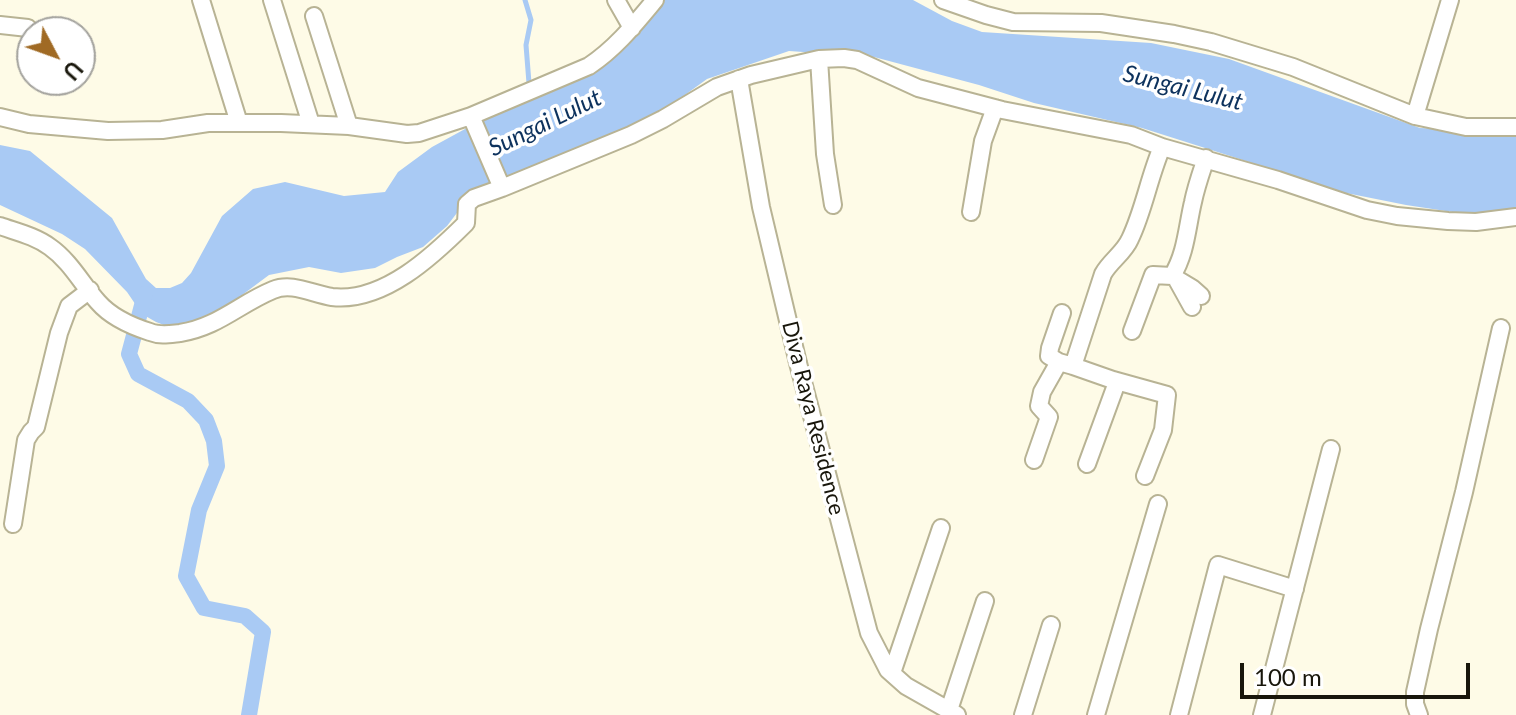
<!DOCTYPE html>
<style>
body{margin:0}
#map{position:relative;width:1516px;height:715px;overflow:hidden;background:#fefbe7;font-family:Lato,sans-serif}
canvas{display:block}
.north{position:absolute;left:16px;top:16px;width:80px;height:80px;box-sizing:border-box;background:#fff;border:2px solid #a3a29d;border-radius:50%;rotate:131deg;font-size:22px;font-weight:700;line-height:32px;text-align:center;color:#18160b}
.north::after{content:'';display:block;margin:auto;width:28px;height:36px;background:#a06a24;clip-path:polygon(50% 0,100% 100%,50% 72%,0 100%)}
.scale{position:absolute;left:1240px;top:663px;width:230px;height:36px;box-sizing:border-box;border:4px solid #18160b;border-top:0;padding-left:10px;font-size:24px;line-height:28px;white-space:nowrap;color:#18160b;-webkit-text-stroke:6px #fff;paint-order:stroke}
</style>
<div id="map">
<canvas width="1516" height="715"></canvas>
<div class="north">U</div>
<div class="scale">100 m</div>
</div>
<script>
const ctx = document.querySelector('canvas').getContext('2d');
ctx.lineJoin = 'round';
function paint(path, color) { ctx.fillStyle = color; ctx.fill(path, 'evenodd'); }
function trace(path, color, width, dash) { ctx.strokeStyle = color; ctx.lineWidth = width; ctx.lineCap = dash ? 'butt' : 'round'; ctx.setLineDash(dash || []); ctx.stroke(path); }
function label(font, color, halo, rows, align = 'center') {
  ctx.font = font + ' Lato,sans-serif'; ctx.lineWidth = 7; ctx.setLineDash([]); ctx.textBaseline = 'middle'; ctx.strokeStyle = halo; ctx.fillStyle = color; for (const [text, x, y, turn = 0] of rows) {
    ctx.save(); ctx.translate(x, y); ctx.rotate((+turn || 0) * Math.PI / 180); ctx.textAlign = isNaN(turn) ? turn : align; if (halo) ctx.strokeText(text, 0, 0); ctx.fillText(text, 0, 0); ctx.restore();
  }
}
paint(new Path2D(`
 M663 0H913L952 21 982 32 1151 43 1229 59 1420 128 1516 132V213L1479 216 1406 205 1336 191 1268 168 1142 128 1034 103 979 85 874 57 789 51 707 79 642 126 469 197 447 226 423 247 397 257 375 268 341 273 309 267 269 275 222 310 196 323 169 327 156 322 142 314 127 292 85 249 62 234 0 205V145L30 151 112 218 146 279 156 288H170L182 283 191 273 222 216 253 189 285 182 344 196 385 192 398 172 432 147 509 105 584 78 627 43Z`), '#a9caf4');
trace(new Path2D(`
 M525 0 531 20 526 45 529 83 532 89`), '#a9caf4', 5);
trace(new Path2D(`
 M145 294 129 354 138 374 188 401 206 420 214 441 217 466 199 510 186 576 204 608 245 616 263 632 249 715`), '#a9caf4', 16);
const minor = new Path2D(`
 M201 0 239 123
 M272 0 311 124
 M616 0 632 28
 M943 0 986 15 1013 22 1101 23 1174 34 1211 42 1293 67 1415 116 1466 127H1516
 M314 16 349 126
 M0 25 28 28
 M819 59 825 154 833 205
 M739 79 761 207 798 363 869 633 888 670 906 686 957 715
 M471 116 502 188
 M1415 116 1450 0
 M0 117 29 124 108 131 162 130 208 123H281L349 126 407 134 419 133 471 116 589 66C616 48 635 24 655 0
 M971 212 983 141 995 108
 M0 226C17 232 35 236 50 247 70 261 82 284 98 302 111 317 131 326 150 332 160 336 170 334 180 333 218 327 239 304 273 290 292 282 312 294 332 297 383 303 433 256 466 223L467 204 474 198 502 188 631 135 663 119 717 87 751 75 819 59 844 58 857 60 918 88 1002 110 1131 135 1162 147 1278 180 1367 210 1397 216 1448 221 1476 222 1516 217
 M1172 276 1192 288 1201 296
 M1177 280 1192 307
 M1132 331 1153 275 1172 276C1186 254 1187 227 1193 202 1196 187 1201 173 1206 158
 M1059 362 1049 356 1050 348 1062 313
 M1113 380 1167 395 1163 430 1145 476
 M1034 460 1049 417 1039 406 1042 392 1059 362 1073 366
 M1087 464 1116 385 1113 380 1073 366 1103 274C1110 261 1124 253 1130 239 1144 210 1149 177 1162 147
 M13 524 26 440 31 432 36 427 59 333 69 306 90 290
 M892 673 941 528
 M949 710 985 601
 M1023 715 1051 625
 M1096 715 1158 504
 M1179 715 1218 565 1295 589
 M1262 715 1331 449
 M1419 715 1415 704V692L1429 629 1464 492 1501 328`);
trace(minor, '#b8b394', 20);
trace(minor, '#fff', 16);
label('22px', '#18160b', '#fff', [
 ["Diva Raya Residence",813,418,76]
]);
label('italic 24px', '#0d325d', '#fff', [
 ["Sungai Lulut",1183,88,14],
 ["Sungai Lulut",545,123,-26]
]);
</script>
